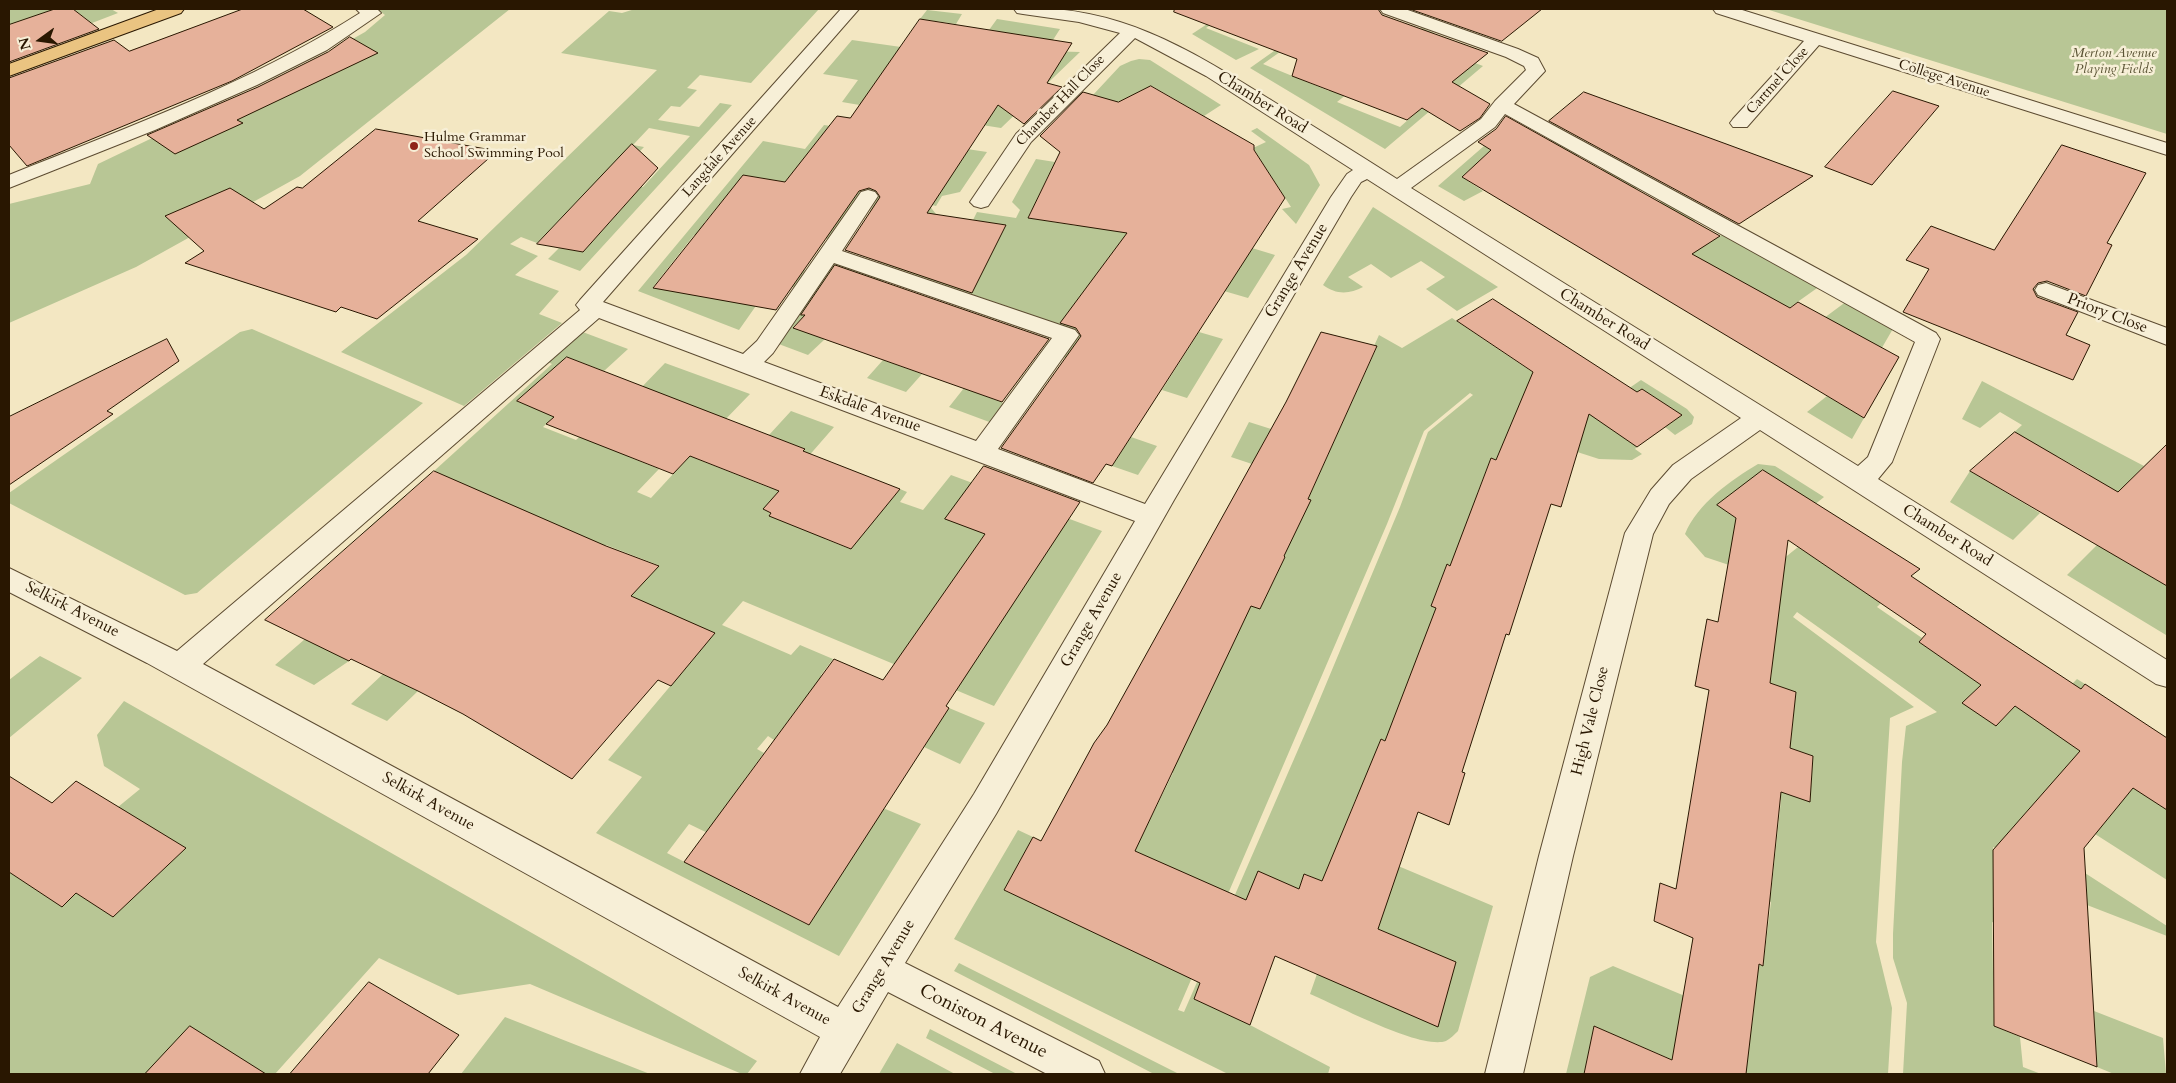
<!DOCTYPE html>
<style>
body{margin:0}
#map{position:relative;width:2176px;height:1083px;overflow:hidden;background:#f3e7c2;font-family:Cardo,serif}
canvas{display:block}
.frame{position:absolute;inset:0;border:10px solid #291701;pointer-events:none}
.north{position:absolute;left:15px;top:15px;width:50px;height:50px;-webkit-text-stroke:4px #f7efd7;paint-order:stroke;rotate:256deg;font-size:14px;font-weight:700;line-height:20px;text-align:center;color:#291701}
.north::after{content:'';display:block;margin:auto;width:18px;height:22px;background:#291701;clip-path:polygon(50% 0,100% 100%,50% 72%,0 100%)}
</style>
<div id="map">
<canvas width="2176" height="1083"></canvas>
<div class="frame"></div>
<div class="north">N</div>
</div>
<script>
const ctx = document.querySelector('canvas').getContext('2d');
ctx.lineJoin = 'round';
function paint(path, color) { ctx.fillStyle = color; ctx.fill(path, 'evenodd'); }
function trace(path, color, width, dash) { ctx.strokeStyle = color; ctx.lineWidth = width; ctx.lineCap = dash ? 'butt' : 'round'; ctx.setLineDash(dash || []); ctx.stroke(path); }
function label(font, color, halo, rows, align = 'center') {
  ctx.font = font + ' Cardo,serif'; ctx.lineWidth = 5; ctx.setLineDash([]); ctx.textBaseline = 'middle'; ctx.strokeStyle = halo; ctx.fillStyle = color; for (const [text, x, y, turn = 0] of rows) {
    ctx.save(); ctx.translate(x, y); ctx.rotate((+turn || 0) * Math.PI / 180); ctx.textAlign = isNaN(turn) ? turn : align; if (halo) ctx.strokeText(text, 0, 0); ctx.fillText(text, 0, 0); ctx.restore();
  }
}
paint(new Path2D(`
 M9 9H55L9 25Z
 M73 9H111L118 13 92 23Z
 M377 9H510L300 176 136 267 9 323V204L90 184 98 164 319 58 365 32 385 15Z
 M635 9H819L751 83 700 75 687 88 697 90 680 107 671 106 658 120 699 127 720 103 732 105 580 271 548 259 559 248 583 252 633 196 590 188 537 243 521 237 510 244 538 256 515 275 559 291 539 314 562 323 464 406 341 352 466 255 657 70 561 53 609 11 622 13ZM649 128 690 136 643 187 616 182 625 167 644 147 633 145Z
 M1230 9H1234L1206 28 1259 49 1236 60 1192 34Z
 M1766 9H2167V134Z
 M927 10 962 14 956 24 920 19Z
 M997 19 1060 29 1053 40 989 30Z
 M1315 22 1387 55 1422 28 1434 33 1427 39 1446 52 1483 66 1385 149 1250 68ZM1294 42 1375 55 1329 91 1263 64ZM1362 82 1426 104 1400 127 1337 102Z
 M852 40 901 47 1080 52 1001 128 982 125 967 149 987 152 960 192 942 196 936 206 928 204 936 214 933 219 978 248 993 250 1006 225 973 220 977 212 1016 218 1020 210 1012 202 1036 159 1055 162 1069 175 1093 95 1120 66 1131 61 1139 59 1150 60 1221 105 1204 116 1152 86 1105 108 1253 148 1266 142 1251 131 1257 128 1309 165 1320 185 1296 224 1282 209 1291 207 1253 148 1159 270 1110 256 1096 275 1091 366 1063 357 1081 332 878 262 874 243 892 215 870 211 879 195 862 192 829 239 818 238 801 262 805 271 794 287 772 283 739 330 638 291 763 141 805 149 824 125 861 130 889 110 842 102 858 80 823 74ZM892 142 965 155 961 162 956 161ZM1049 174 1097 181 1078 226 1028 218ZM744 175 797 184 704 224V223ZM694 235 752 245 653 288V287Z
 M1551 139 1580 154 1565 163 1590 177 1605 168 1639 187 1623 197 1647 210 1663 200 1698 219 1682 229 1707 244 1723 234 1820 286 1789 308 1511 159Z
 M1484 146 1491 150 1462 177 1483 191 1464 201 1438 186Z
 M1373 207 1498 287 1457 311 1426 289 1445 277 1421 261 1391 278 1371 264 1348 277 1363 287C1350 294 1336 295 1323 285Z
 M1252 248 1275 255 1248 298 1224 291Z
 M832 263 883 280 865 299 829 292 793 327 825 339 808 355 776 343Z
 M1847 301 1894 327 1880 351 1816 324Z
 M1452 318 1593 413 1641 380 1687 409 1694 417 1692 424 1675 435 1665 427 1682 415 1642 389 1597 419 1637 447 1635 449 1642 454 1632 460 1599 459 1509 430 1543 474 1491 458 1477 494 1534 512 1506 585 1447 565 1431 606 1493 629 1441 763 1381 739 1362 788 1414 822 1356 798 1339 841 1493 906 1458 1031C1455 1034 1450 1039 1446 1041 1420 1050 1337 1005 1310 994L1346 891 1305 874 1299 889 1258 872 1224 954 1214 950 1194 999 1250 1025 1330 1067 1328 1074H1228L954 939 1018 830 1033 837 1004 890 1136 952 1141 854 1079 825 1139 842 1173 773 1167 770 1250 605 1260 609 1285 557 1231 539 1311 500 1308 499 1329 453 1268 434 1252 464 1231 457 1249 422 1331 448 1377 347 1374 346 1379 335 1402 348ZM1470 393 1473 395 1428 432 1400 507 1314 713 1184 1012 1178 1010 1387 524 1424 431ZM1357 920 1455 962H1456L1336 982Z
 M252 329 423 403 197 593 185 595 9 503V493L240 332Z
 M580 331 628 349 604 371 567 357 517 401 534 408 568 404 543 427 576 440 630 389 637 392 665 363 750 394 720 425 697 459 770 488 805 449 769 435 791 411 834 427 807 458 769 515 840 520 825 539 850 549 900 489 907 492 900 502 923 510 951 475 1102 531 994 706 743 601 722 625 791 655 800 645 833 659 821 675 860 692 839 722 800 705 774 740 768 736 757 749 764 753 745 779V851L689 824 667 853 808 925 883 808 921 824 839 956 596 833 642 777 608 760 715 633 618 610 658 565 606 545 566 587 377 538 364 532 406 495 446 512 472 488 434 471 552 364 546 361ZM629 457 686 460 651 498 637 492 659 469Z
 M1199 332 1223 339 1187 398 1162 390Z
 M883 360 922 374 906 392 867 378Z
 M1982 381 2144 466 2093 519 2089 474 2057 456 2054 459 2005 450 1998 447 2022 425 2000 412 1980 428 1962 419Z
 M964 388 1006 404 992 423 949 407Z
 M1827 396 1864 418 1852 439 1807 412Z
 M1131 437 1157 446 1138 475 1112 466Z
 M1758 464 1775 466 1824 497 1770 541 1772 568 1798 547 1881 603 1877 607 1922 638 1919 642 1981 685 1963 703 1996 726 2015 706 2037 720 2077 679 2085 684 2046 727 2127 783 2167 749V767L2144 795 2167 810V880L2095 834 2041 796 2016 824 2020 856 1993 847V907L2071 936V951L1992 922 1994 1026 2020 1037 2023 1067 2041 1074H1903L1907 1003 1893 958V934L1902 762 1906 726 1937 712 1797 612 1793 617 1914 707 1890 718 1876 942 1892 1008 1888 1074H1734L1716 1066 1714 1074H1705L1594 1026 1584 1074H1566L1590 977 1613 966 1752 1024 1758 973 1692 945 1693 938 1763 966 1771 902 1681 866 1771 893 1781 800 1696 770 1698 762 1810 801 1813 756 1705 718 1791 740 1796 692 1700 659 1701 654 1771 678 1780 582 1705 557 1685 534C1698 503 1730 481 1758 464ZM1763 470 1764 537 1717 505Z
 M1970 471 2040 513 2013 540 1950 502Z
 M2097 545 2167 586 2166 635 2067 575Z
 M305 639 349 661 314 685 275 665Z
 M40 656 82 678 9 738V680Z
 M383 674 418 691 387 721 351 704Z
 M124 701 757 1061 747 1074H742L530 984 458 995 379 958 275 1074H266L241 1059 226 1074H9V872L62 907 76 893 113 917 185 848 118 807 140 789 104 766 97 735Z
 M949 708 985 723 960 764 924 747Z
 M2071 864 2167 926V936L2087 905 2086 882Z
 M959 963 1179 1074H1154L954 971Z
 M2094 1011 2163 1038 2166 1074H2114L2097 1067Z
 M505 1017 650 1074H461Z
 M930 1029 1017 1074H995L926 1038Z
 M897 1043 955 1074H879Z`), '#b8c695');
const building = new Path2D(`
 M55 9H73L99 29 9 62V25Z
 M243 9H303L333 27 232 81 27 166 9 145V78L114 40 129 51Z
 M1175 9H1378L1382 15 1488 53 1452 82 1490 104 1480 118 1460 131 1422 108 1407 120 1292 76 1297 59 1174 12Z
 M1410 9H1542L1502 41Z
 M920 19 1072 43 1047 83 1062 87 1024 124 998 105 927 213 1006 225 972 293 845 250 880 197 876 191 869 188 859 191 776 310 653 288 743 175 785 182 837 116 850 118Z
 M350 37 378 53 237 120 243 123 175 154 147 135 258 87 328 52Z
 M1151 86 1254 145V150L1285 198 1112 466 1106 464 1093 483 1001 448 1081 336 1076 328 1060 323 1127 233 1028 218 1060 152 1040 136 1083 92 1118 102Z
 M1893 91 1939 106 1872 185 1825 167Z
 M1584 92 1729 145 1813 176 1739 224 1549 121Z
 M1506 116 1720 236 1692 254 1790 308 1798 302 1899 357 1864 418 1462 177 1491 150 1478 142 1496 129Z
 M376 129 497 151 418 221 478 239 377 319 341 307 336 312 185 263 204 251 165 216 230 188 264 209 297 187 302 188Z
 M632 144 658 168 583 252 537 244Z
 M2062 145 2146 173 2107 243 2112 245 2086 296 2047 281 2038 283 2033 289 2037 297 2078 312 2066 335 2090 345 2073 380 1903 312 1929 269 1906 260 1931 226 1994 250Z
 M835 265 1049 339 1002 402 793 328 805 315H801Z
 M1493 299 1637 392 1642 389 1682 415 1637 447 1589 414 1561 507 1551 504 1509 635 1506 634 1462 772 1465 773 1449 825 1418 812 1378 929 1456 962 1438 1027 1275 956 1250 1025 1194 999 1200 983 1004 890 1033 837 1041 841 1094 743 1107 725 1286 402 1321 332 1377 346 1308 499 1311 500 1284 556 1285 557 1260 609 1251 606 1135 851 1246 900 1258 871 1299 889 1304 874 1322 881 1381 739 1385 741 1436 608 1431 606 1447 564 1450 566 1491 458 1496 460 1533 372 1457 321Z
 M167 339 179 361 107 411 113 414 9 485V417Z
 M567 357 805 449 803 451 900 489 851 549 769 516 771 513 763 509 779 491 690 456 673 474 546 424 554 417 517 401Z
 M2015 432 2118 492 2167 444V586L1970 471Z
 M984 466 1080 502 946 706 949 708 809 925 684 862 834 659 883 680 985 534 945 519Z
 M1763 470 1920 569 1911 576 2002 637 2081 689 2085 684 2167 738V810L2133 788 2084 848 2097 1067 1994 1026 1993 850 2080 751 2015 706 1996 726 1962 703 1981 685 1919 642 1926 634 1788 540 1770 683 1796 692 1790 748 1813 756 1810 802 1781 792 1763 966 1759 964 1746 1074H1584L1594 1026 1672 1060 1693 938 1654 921 1660 883 1676 889 1709 690 1695 686 1707 619 1718 622 1736 518 1717 505Z
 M434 471 606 546 659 566 631 596 715 633 671 686 658 680 572 779 463 714 418 691 351 659 349 661 265 620Z
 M9 776 52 803 76 781 186 848 113 917 76 893 62 907 9 872Z
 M369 982 459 1035 428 1074H290Z
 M190 1026 266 1074H145Z`);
paint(building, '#e6b19a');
trace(building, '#291701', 1);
const minor = new Path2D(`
 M356 9H377L381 13 327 50 257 85 155 130 9 188V175C128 127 251 83 360 13Z
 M841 9H859L603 302 743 354 757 341 861 192 868 190 875 192 878 196 842 251 1075 330 1079 335 998 449 1145 504 1331 197 1347 174 1353 170 1206 76 1135 38 1031 142 988 206 981 208 974 206 970 202 1016 134 1120 33 1079 22 1023 14 1017 13 1014 9C1114 2 1189 49 1271 100 1313 126 1355 152 1397 179L1481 119 1495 101 1526 70 1524 66 1506 57 1383 13 1380 9H1405L1518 49 1538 58 1545 71 1514 104 1936 333 1940 339 1892 462 1878 479 2167 660V687L2156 684 1760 430 1691 479 1669 504 1653 534 1573 856 1523 1074H1485L1539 856 1625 533 1651 490 1673 465 1741 418 1367 179 1361 182 1351 197 1174 500 996 814 905 963 1099 1061 1105 1074H1047L888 992 840 1074H800L820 1037 147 663 9 592V568L177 651 580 310 576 305 580 300ZM1505 114 1915 342 1868 457 1858 466 1411 188 1495 127ZM834 263 1052 338 976 441 764 362 773 353ZM599 318 1135 521 974 794 838 1007 203 664Z
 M1713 9H1739L2167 143V155L1819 45 1747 127H1733L1730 123 1733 119 1804 41 1716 13Z
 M2046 283 2167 328V345L2038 295 2035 290 2038 285Z`);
const major = new Path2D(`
 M159 9H184L181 13 9 76V64Z`);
trace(minor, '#5c4b31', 2);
trace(major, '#291701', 2);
paint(minor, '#f7efd7');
paint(major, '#eac481');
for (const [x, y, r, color] of [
 [414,146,5,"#8f2418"]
]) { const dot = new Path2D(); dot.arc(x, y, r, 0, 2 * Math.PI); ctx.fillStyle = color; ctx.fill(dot); trace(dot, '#f7efd7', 2); }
label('italic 14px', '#5b5435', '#f7efd7', [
 ["Merton Avenue",2114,54],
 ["Playing Fields",2114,70]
]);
label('14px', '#291701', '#f7efd7', [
 ["College Avenue",1944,79,18],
 ["Cartmel Close",1778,81,-48],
 ["Chamber Hall Close",1061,101,-46],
 ["Langdale Avenue",720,157,-48]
]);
label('14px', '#291701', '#f7efd7', [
 ["Hulme Grammar",424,138],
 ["School Swimming Pool",424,154]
], 'left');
label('16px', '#291701', '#f7efd7', [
 ["Chamber Road",1262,103,32],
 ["Grange Avenue",1297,271,-59],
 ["Priory Close",2107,314,21],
 ["Chamber Road",1604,320,32],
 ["Eskdale Avenue",870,410,20],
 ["Chamber Road",1947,536,32],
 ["Selkirk Avenue",72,610,27],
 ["Grange Avenue",1092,620,-60],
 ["High Vale Close",1591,721,-76],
 ["Selkirk Avenue",428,802,29],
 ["Grange Avenue",884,967,-59],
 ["Selkirk Avenue",784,997,29]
]);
label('19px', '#291701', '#f7efd7', [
 ["Coniston Avenue",983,1022,27]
]);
</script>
